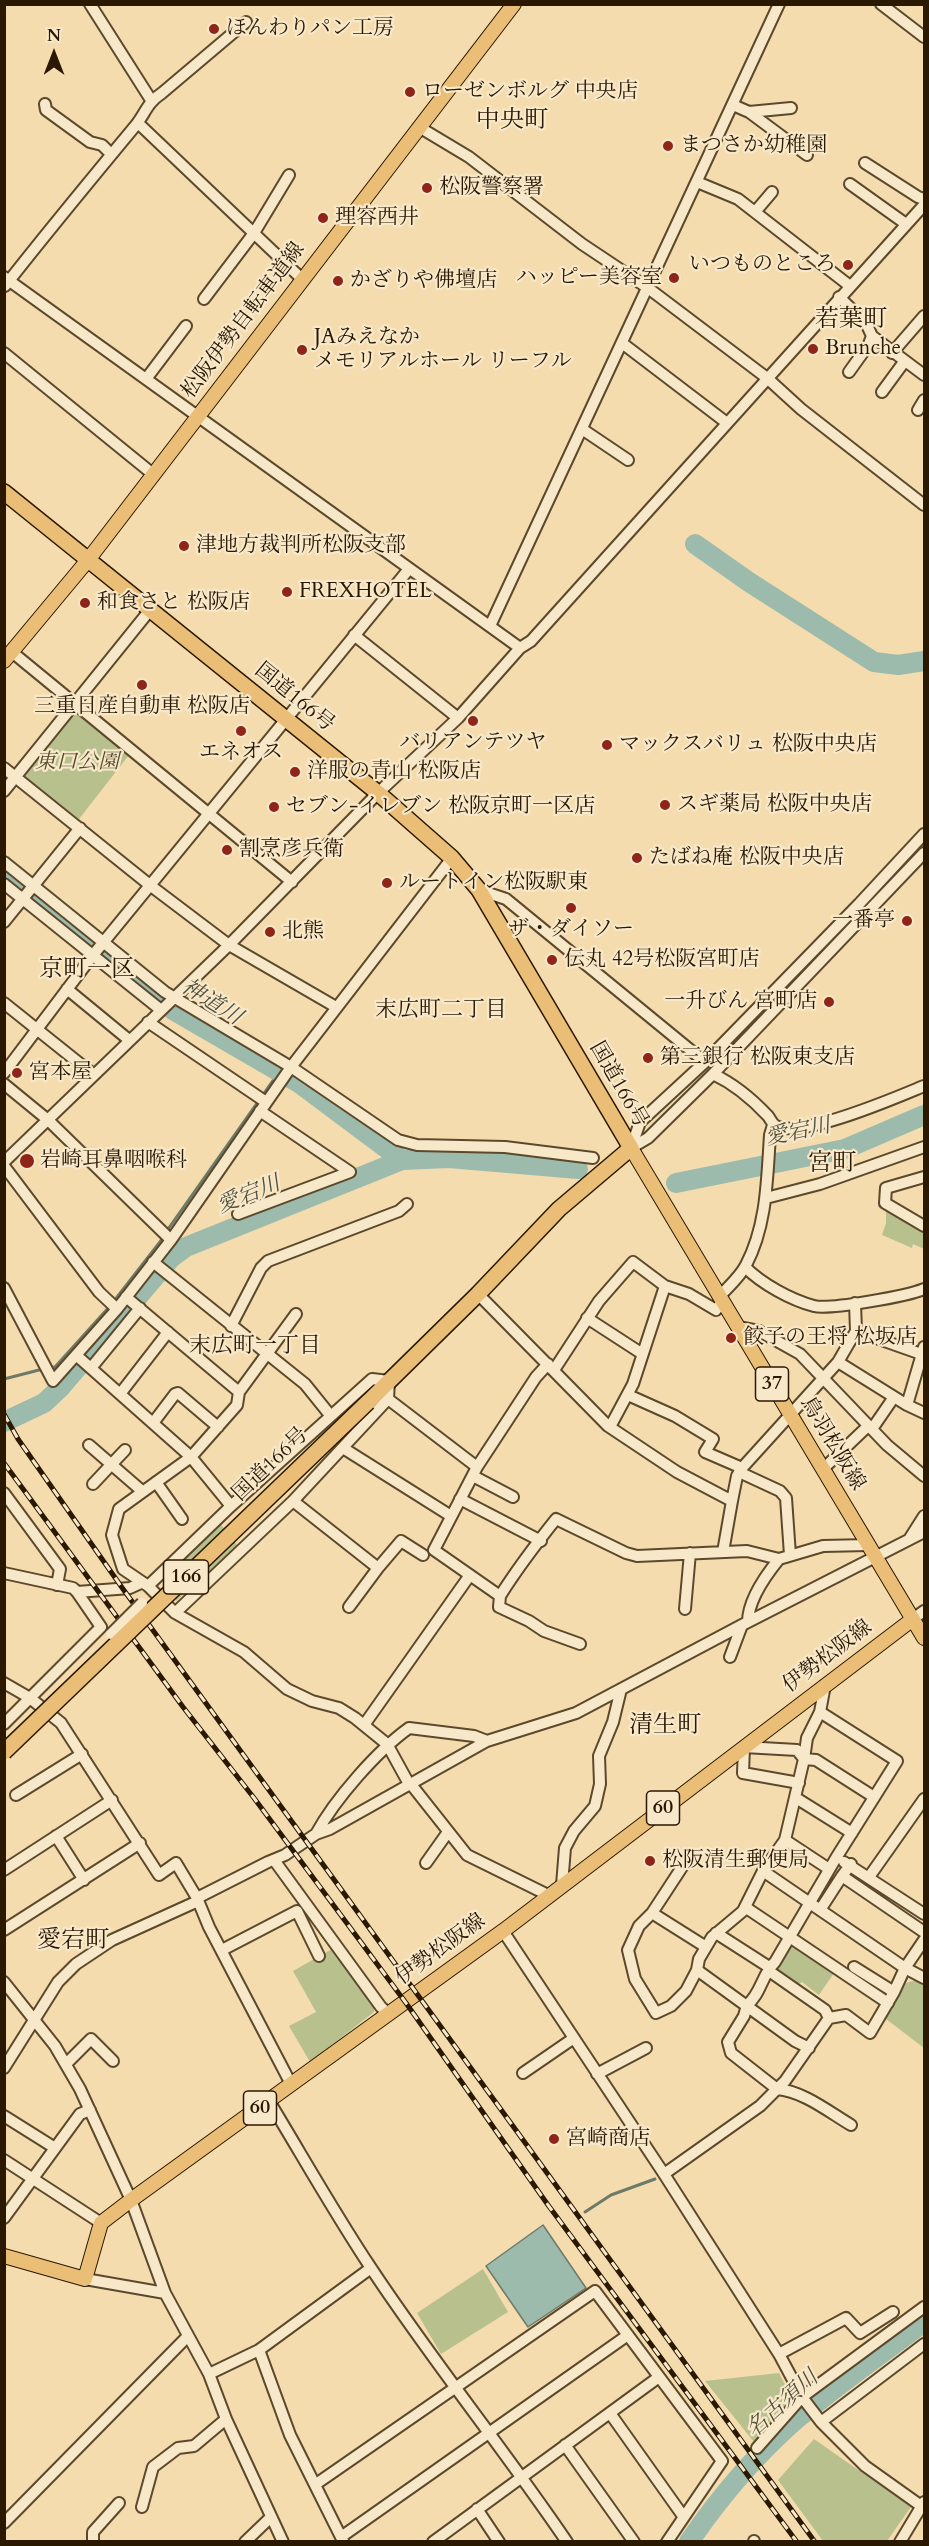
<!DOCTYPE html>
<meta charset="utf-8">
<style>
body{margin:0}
#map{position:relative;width:929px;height:2546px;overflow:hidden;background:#f4dcae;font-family:Cardo,serif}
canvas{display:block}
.frame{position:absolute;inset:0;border:6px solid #2a1801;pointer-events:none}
.north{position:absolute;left:24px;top:24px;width:60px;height:60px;-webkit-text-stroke:4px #f8e8ca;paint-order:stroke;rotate:0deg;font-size:16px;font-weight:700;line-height:24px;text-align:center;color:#2a1801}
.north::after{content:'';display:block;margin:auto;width:21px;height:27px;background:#2a1801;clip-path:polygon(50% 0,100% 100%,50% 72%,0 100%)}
</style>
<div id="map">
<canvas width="929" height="2546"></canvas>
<div class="frame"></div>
<div class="north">N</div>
</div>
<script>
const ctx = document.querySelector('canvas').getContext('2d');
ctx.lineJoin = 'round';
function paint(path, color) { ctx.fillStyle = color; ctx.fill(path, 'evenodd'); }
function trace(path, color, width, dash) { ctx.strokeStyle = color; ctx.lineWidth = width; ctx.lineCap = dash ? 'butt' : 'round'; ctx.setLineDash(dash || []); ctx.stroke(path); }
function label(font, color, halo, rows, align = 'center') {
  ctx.font = font + ' Cardo,"Noto Serif JP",serif'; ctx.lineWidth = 4.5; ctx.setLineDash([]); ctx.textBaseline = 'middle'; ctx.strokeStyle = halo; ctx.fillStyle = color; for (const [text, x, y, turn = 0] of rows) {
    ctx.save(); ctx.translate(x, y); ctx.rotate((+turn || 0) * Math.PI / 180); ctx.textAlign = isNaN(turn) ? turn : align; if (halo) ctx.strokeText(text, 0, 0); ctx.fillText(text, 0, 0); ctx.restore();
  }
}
paint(new Path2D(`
 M72 713H79L129 755 79 819 25 777V770Z
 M886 1207 924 1229V1249L913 1244 912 1248 882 1235 886 1223Z
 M219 1522 238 1546 176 1601 163 1586 165 1580Z
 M789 1945 797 1948 834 1973 819 1995 802 1982 797 1985 775 1969Z
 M332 1949 374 2007V2012L310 2062 289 2026 316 2012 293 1971Z
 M916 1980 924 1984V2048L886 2019 906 1983Z
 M483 2269 508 2312 441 2354 417 2313Z
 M779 2373 792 2398 754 2442 705 2381Z
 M814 2439 911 2507 887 2541H823L778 2480Z`), '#b8c18d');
const water = new Path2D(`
 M543 2225 586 2288 528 2327 486 2266Z`);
paint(water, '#9cbbac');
trace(water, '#6e7a68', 1.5);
trace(new Path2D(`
 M166 1232 279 1072
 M114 1301 163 1238
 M50 1368 55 1367 110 1306
 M4 1379 43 1369
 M585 2212 611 2195 655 2179`), '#6e7a68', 3);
trace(new Path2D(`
 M695 544 749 582 874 662 898 665 924 661
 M4 874 173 1010 299 1083 402 1160
 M676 1183 845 1149 924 1115
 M4 1422 44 1403 60 1388 171 1258 186 1247 402 1160 449 1158 578 1169
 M689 2542C719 2498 753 2458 792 2423 834 2387 880 2355 924 2322`), '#9cbbac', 20);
const minor = new Path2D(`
 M90 4 151 100
 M881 4 924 37
 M45 104 46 110 90 142 102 145 110 153
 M733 105 749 112 807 155
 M749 112 791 108
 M138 123 302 279
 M419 127 469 157 582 244 648 288 767 378 801 409 924 505
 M865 163 918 197 924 199
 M697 182 738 199 850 286
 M850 184 906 224
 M755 212 772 192
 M4 277 520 648
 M5 286C48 231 92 178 136 125 146 112 147 103 162 93L246 22
 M839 297 866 323 872 336 924 375
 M204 299 254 233 289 175
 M622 343 727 423
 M4 353 154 475
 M892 353 924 316
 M849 372 869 344 872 336
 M146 379 186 326
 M882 392 904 362
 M918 410 924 400
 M582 429 628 460
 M490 626 779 4
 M354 635 458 718
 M12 652 292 882
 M4 768 151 886 229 945 336 1007
 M4 791 150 610
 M4 862 165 992 291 1067 398 1140 417 1145 505 1147 593 1158
 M4 884 161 1010
 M479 890 506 899 705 1062
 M4 922 80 828
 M67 989 129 1040
 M4 1003 94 1075
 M148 1022 266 1102
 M4 1073 93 955 409 569
 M713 1074C732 1083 753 1100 768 1116 771 1120 772 1124 776 1126 801 1139 897 1097 924 1086
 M4 1084 48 1120 171 1240
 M631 1148 640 1122 705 1062 859 904 924 834
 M631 1148 648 1138 713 1074 924 853
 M4 1162 229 945 378 793 458 718 520 648 531 641 924 205
 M4 1166 99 1292 117 1309
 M924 1177 886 1188 885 1203 924 1226
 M766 1198 820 1184 924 1147
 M238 1214 350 1172 260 1111
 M153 1262 305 1384 330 1415
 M745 1267C762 1284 791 1300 814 1306 829 1310 908 1296 924 1289
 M4 1288 53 1381 117 1309 171 1240 291 1067 452 858
 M478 1294 608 1426 677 1472 732 1501 737 1476 742 1468 838 1362 856 1331 855 1303
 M126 1297 239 1392
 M719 1297C728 1287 740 1277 746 1265 767 1225 767 1179 770 1135L773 1125
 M296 1314 239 1392 237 1405 191 1457 119 1509 112 1535 123 1569 148 1586 231 1506 372 1379 389 1381 388 1399 293 1501 175 1613 244 1652 287 1689 312 1701 339 1708 355 1718 387 1744 409 1784
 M587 1318 641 1353
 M231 1326 261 1268 268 1261 399 1211 407 1204
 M738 1327 759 1331 800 1354 887 1445 924 1476
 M856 1331 924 1355
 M76 1355 191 1457 231 1506
 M838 1362 907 1405 924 1413
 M548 1364 536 1377 477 1467 434 1550 500 1596 499 1607 529 1621 544 1631 580 1644
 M91 1368 140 1308
 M554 1370 599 1301 633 1262 665 1286
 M120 1394 168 1332
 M628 1395 675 1416 713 1439 705 1452 742 1468
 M388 1399 477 1467
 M907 1405 924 1347
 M153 1423 175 1394 178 1393 218 1427
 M610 1427 633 1384 665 1286 689 1294 716 1310 722 1302
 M872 1429 894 1397
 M89 1445 142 1491
 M343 1448 451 1516
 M823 1469 868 1426
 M739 1472 780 1491 786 1498 790 1555
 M473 1476 513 1497
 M156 1482 182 1519
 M93 1484 125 1450
 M4 1493 60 1569 57 1585
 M460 1499 541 1541
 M293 1501 378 1568 401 1541 423 1555
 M910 1538 924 1516
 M723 1552 732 1501
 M4 1573 73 1588 77 1592 130 1588 141 1583
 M148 1586 175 1613
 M500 1596C517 1569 536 1544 556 1519L626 1553 637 1556 747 1551 779 1559 823 1546 868 1545
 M349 1607 378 1568
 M685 1609 690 1553
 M913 1619 924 1611
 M748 1622C748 1600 766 1575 779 1559
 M730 1657 742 1625
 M4 1683 30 1698 61 1723 159 1875 176 1863 197 1898 209 1927 291 2084
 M825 1685 820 1712 897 1761 836 1858 775 1962C762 1974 761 1994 747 2005L744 2016 728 2042 731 2053 777 2089C803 2091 829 2112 851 2125
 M4 1724 101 1627 77 1592
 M364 1725 470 1575
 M410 1783 467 1855 548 1895
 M799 1783 743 1773 744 1747 797 1750 804 1759 816 1760 874 1797
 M16 1795 82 1754
 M796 1798 852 1833
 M316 1834C335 1799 377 1751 409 1728L474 1736 487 1741
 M56 1836 84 1880
 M785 1840 829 1869
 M688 1858 652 1913 639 1926 628 1950 635 1979 656 2013 671 2006 686 1991 697 1970 699 1959 712 1937 743 1911 763 1871 785 1840 804 1759 807 1738 820 1712
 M274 1860 381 2007 389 2014
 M844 1862 924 1914
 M426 1863 448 1832
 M851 1864 842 1876 924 1932
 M4 1870 112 1800
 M763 1871 905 1968 924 1940
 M869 1877 924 1799
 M562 1885 565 1848 574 1831 595 1806 600 1784 599 1756 613 1722 621 1689
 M197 1898 268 1862 285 1855 316 1834 330 1829 487 1741 576 1713 742 1625 924 1532
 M745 1907 888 2003
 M820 1910 842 1876
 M652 1913 706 1947
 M4 1930 140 1843
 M503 1931 664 2174 779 2354 802 2397 821 2422 865 2466 924 2508
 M716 1933 769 1967
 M222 1950 297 1911 319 1956
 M854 1967 894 1992
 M697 1970 795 2041 809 2048
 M769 1971 825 2010 829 2018
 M4 1982 55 2046 80 2089 131 2200 165 2293 209 2374 226 2419 283 2542
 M66 2064 91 2039 113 2061
 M4 2068 58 1982 76 1964 112 1940 198 1901
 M523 2073 574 2038
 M597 2074 646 2048
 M269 2101C303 2157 335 2214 371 2268 433 2362 504 2449 567 2542
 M4 2116 55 2148
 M4 2160 101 2223
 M664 2174 760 2106 785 2081 829 2018 846 2015 870 2033 894 1992 905 1968 924 1978
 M4 2218 80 2114 90 2110
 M85 2279 165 2293
 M259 2350 290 2435 343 2541
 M779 2354 846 2318 860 2333 893 2312
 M209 2374 259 2350 371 2268
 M612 2416 683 2516
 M821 2422 924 2344
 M565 2445 634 2542
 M757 2448 802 2397 924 2307
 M316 2484 595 2291 722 2461 667 2542
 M142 2507 153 2467 178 2448 194 2446 226 2419
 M477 2509 499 2542
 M4 2523 187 2337
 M341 2537 628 2335
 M93 2542V2532L119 2503
 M245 2542 271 2517
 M433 2542 659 2377
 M754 2542V2541
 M900 2542 924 2502`);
const major = new Path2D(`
 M4 661 88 560 514 4
 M631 1148 924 1638
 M4 2256 85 2279 101 2223 131 2200 503 1931 913 1619`);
const highway = new Path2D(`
 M4 492 378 793 452 858 479 890 631 1148 559 1209 478 1294 368 1402`);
trace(minor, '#5c492c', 14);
trace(major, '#2a1801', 16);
trace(highway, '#2a1801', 18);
trace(minor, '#f8e8ca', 10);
trace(major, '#eabe77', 14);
trace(highway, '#eabe77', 15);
const rail = new Path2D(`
 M4 1414 18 1439 123 1589 815 2542
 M4 1463 183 1707 254 1798 406 2003 548 2205 797 2542`);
trace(rail, '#2a1801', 5);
trace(rail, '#f8e8ca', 3, [9]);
const minorBridge = new Path2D(`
 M111 1634 142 1603`);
const highwayBridge = new Path2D(`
 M4 1752 368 1402`);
trace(minorBridge, '#5c492c', 14, []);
trace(highwayBridge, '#2a1801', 18, []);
trace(minorBridge, '#f8e8ca', 10);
trace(highwayBridge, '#eabe77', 15);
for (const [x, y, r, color] of [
 [214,29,6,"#8f2418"],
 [410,92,6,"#8f2418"],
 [668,146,6,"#8f2418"],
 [427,188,6,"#8f2418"],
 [323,218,6,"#8f2418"],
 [848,265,6,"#8f2418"],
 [674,278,6,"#8f2418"],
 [338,281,6,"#8f2418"],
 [813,349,6,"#8f2418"],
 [302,350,6,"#8f2418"],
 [184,546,6,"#8f2418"],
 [287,592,6,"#8f2418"],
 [85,603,6,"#8f2418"],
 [142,685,6,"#8f2418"],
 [473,721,6,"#8f2418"],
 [241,731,6,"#8f2418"],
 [607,745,6,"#8f2418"],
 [295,772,6,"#8f2418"],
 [665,805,6,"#8f2418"],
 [274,807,6,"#8f2418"],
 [227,850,6,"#8f2418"],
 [637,858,6,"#8f2418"],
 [387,883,6,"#8f2418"],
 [571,908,6,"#8f2418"],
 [907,921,6,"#8f2418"],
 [270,932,6,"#8f2418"],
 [552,960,6,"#8f2418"],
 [829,1002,6,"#8f2418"],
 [648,1058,6,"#8f2418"],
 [17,1073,6,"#8f2418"],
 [27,1161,8,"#8f2418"],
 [731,1338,6,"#8f2418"],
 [650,1861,6,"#8f2418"],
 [554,2139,6,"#8f2418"]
]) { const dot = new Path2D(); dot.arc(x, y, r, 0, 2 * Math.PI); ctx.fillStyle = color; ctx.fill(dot); trace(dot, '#f8e8ca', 2); }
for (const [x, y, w] of [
 [772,1384,33],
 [186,1577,45],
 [663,1808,33],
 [260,2108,33]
]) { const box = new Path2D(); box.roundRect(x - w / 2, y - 17, w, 34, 4.5); ctx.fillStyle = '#f8e8ca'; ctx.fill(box); trace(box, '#2a1801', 1.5); }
label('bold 20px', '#2a1801', null, [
 ["37",772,1384],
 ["166",186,1577],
 ["60",663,1808],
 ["60",260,2108]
]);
label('21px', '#2a1801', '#f8e8ca', [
 ["ほんわりパン工房",226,29],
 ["ローゼンボルグ 中央店",422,92],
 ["まつさか幼稚園",680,146],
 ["松阪警察署",439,188],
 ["理容西井",335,218],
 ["いつものところ",836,265,"right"],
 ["ハッピー美容室",662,278,"right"],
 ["かざりや佛壇店",350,281],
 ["JAみえなか",314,338],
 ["メモリアルホール リーフル",314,362],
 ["Brunche",825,349],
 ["津地方裁判所松阪支部",196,546],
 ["FREXHOTEL",299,592],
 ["和食さと 松阪店",97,603],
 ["三重日産自動車 松阪店",142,707,"center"],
 ["バリアンテツヤ",473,743,"center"],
 ["マックスバリュ 松阪中央店",619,745],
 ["エネオス",241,753,"center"],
 ["洋服の青山 松阪店",307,772],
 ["スギ薬局 松阪中央店",677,805],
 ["セブン-イレブン 松阪京町一区店",286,807],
 ["割烹彦兵衛",239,850],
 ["たばね庵 松阪中央店",649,858],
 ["ルートイン松阪駅東",399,883],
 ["一番亭",895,921,"right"],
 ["ザ・ダイソー",571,930,"center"],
 ["北熊",282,932],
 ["伝丸 42号松阪宮町店",564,960],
 ["一升びん 宮町店",817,1002,"right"],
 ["第三銀行 松阪東支店",660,1058],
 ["宮本屋",29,1073],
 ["岩崎耳鼻咽喉科",40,1161],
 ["餃子の王将 松坂店",743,1338],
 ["松阪清生郵便局",662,1861],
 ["宮崎商店",566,2139]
], 'left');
label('21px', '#2a1801', '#f8e8ca', [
 ["松阪伊勢自転車道線",244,321,-53],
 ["国道166号",294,698,39],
 ["国道166号",618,1085,60],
 ["鳥羽松阪線",832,1444,59],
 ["国道166号",271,1465,-44],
 ["伊勢松阪線",828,1657,-37],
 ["伊勢松阪線",441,1950,-36]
]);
label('italic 21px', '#554b2b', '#f8e8ca', [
 ["東口公園",77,763]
]);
label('italic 22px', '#52513d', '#f8e8ca', [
 ["神道川",211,1003,32],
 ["愛宕川",798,1133,-12],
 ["愛宕川",249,1196,-22],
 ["名古須川",783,2405,-42]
]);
label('22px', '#2a1801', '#f8e8ca', [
 ["末広町二丁目",441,1011],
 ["末広町一丁目",255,1347]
]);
label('24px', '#2a1801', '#f8e8ca', [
 ["中央町",512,121],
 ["若葉町",851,320],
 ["京町一区",87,970],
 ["宮町",832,1164],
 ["清生町",665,1726],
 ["愛宕町",73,1941]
]);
</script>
